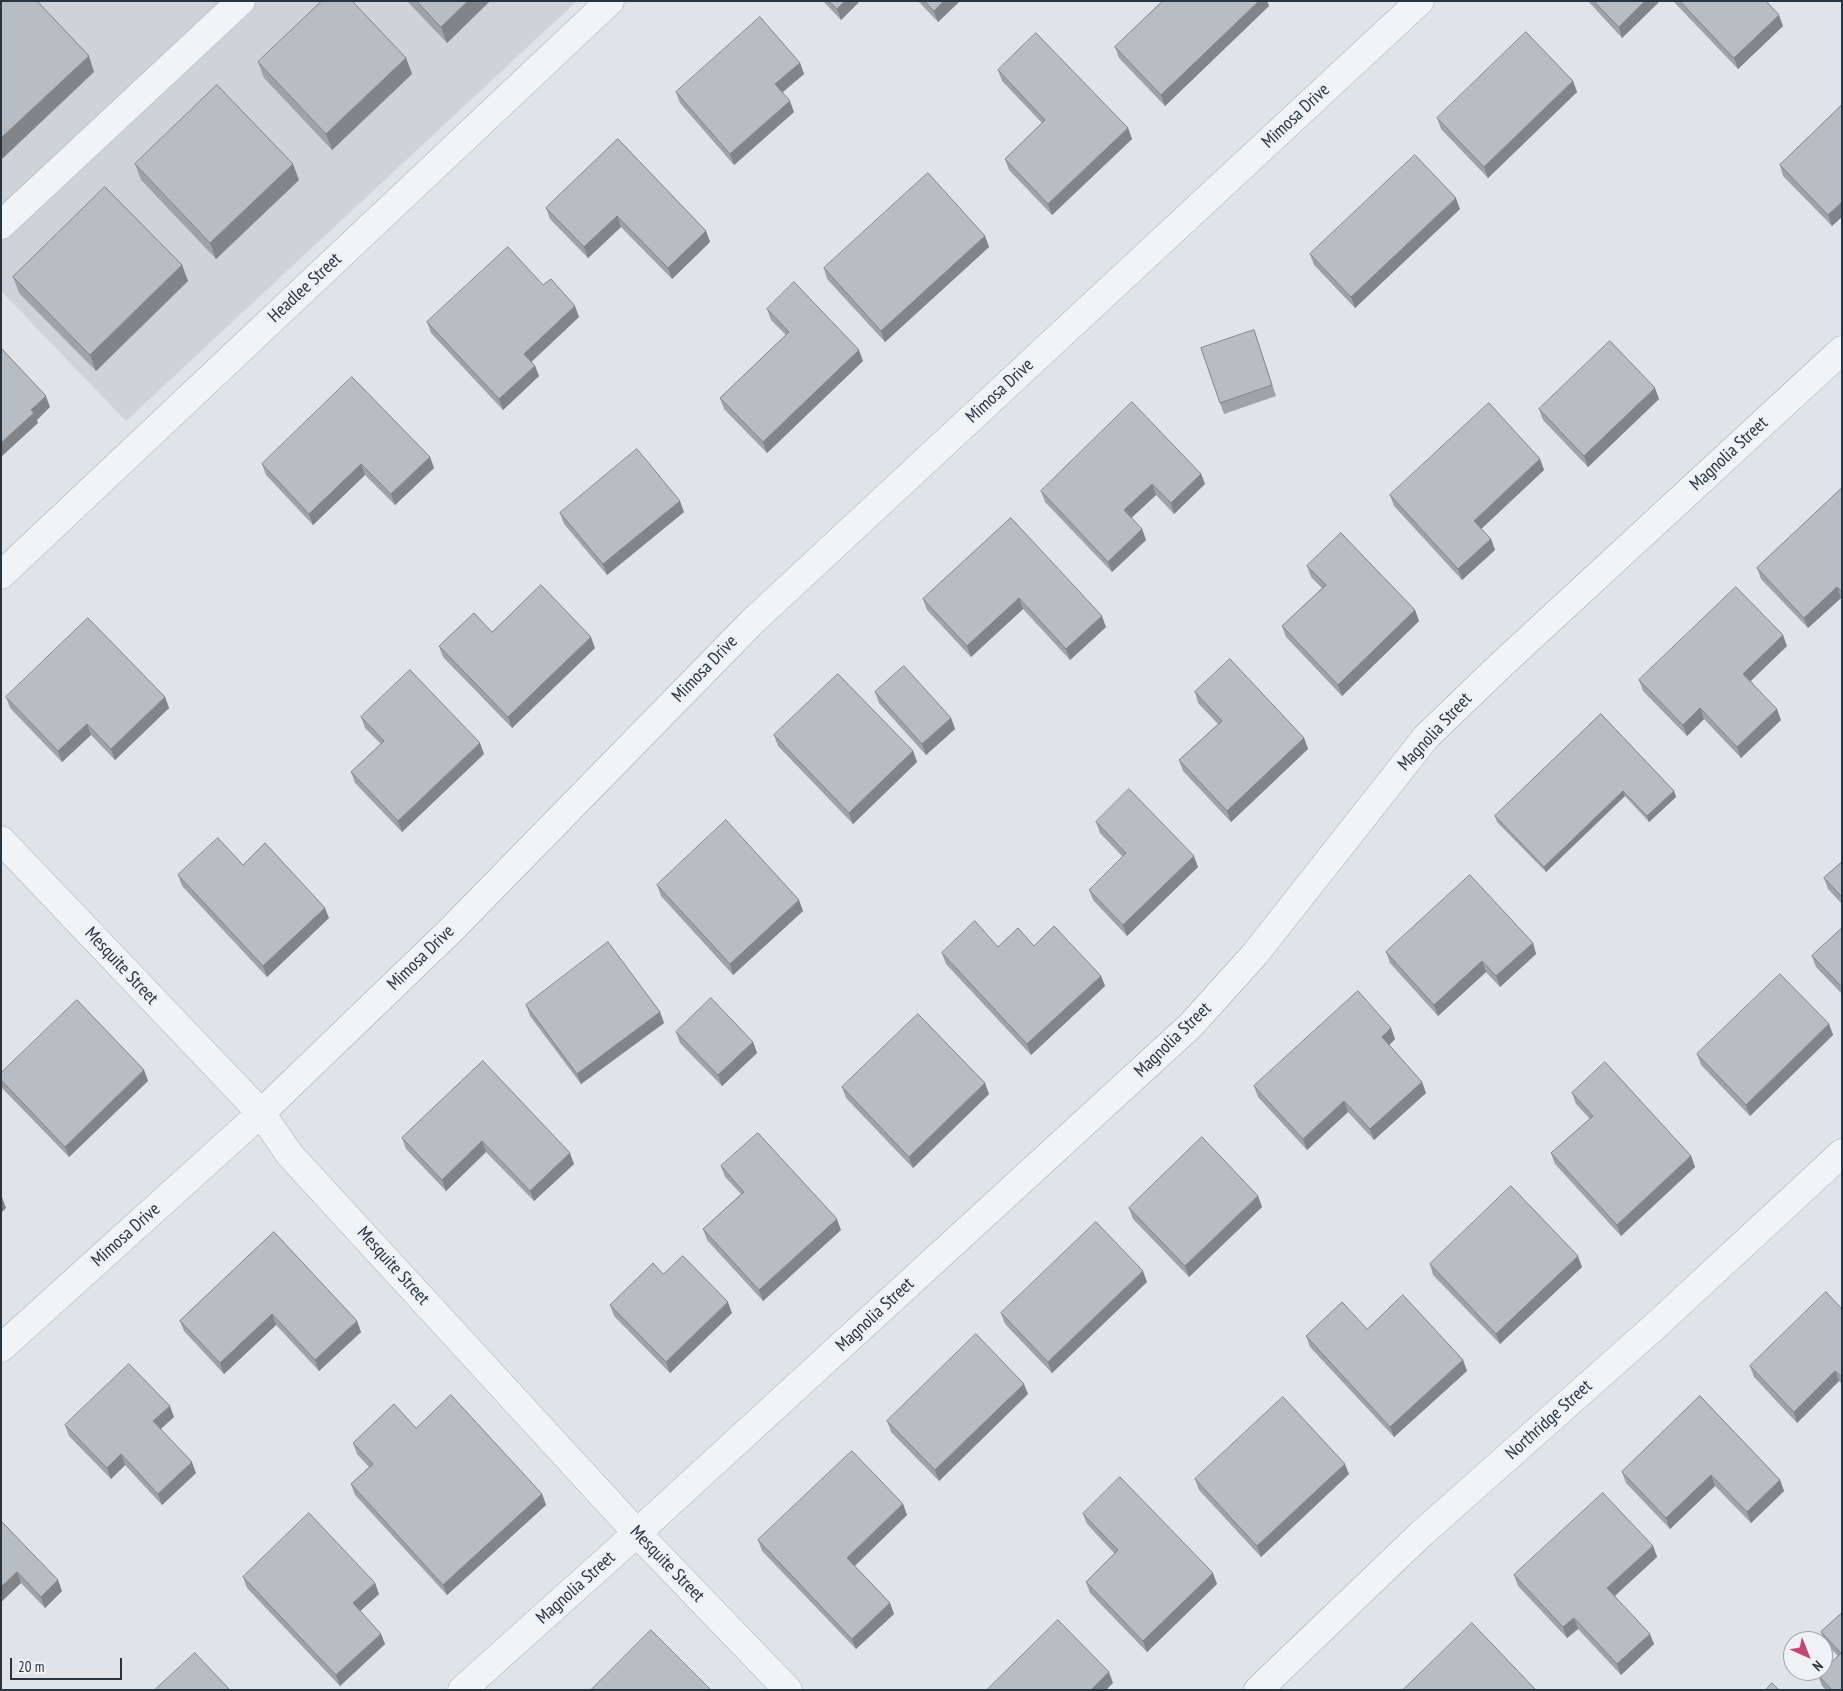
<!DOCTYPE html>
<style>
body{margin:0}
#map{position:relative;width:1843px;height:1691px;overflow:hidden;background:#dee4e8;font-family:"PT Sans Narrow",sans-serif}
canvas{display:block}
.frame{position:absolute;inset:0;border:2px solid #28343e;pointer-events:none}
.north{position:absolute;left:1783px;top:1631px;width:50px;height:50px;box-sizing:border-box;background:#eef2f5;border:1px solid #9fa6ac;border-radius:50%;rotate:136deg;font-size:14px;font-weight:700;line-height:20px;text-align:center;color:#28343e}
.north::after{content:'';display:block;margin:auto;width:18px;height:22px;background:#ca4672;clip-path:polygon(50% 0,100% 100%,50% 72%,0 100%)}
.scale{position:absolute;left:10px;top:1658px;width:112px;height:22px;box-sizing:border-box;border:2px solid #28343e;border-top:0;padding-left:6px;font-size:15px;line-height:18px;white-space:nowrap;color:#28343e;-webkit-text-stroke:4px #eef2f5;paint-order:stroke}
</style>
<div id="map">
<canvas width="1843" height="1691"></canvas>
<div class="frame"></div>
<div class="north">N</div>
<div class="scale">20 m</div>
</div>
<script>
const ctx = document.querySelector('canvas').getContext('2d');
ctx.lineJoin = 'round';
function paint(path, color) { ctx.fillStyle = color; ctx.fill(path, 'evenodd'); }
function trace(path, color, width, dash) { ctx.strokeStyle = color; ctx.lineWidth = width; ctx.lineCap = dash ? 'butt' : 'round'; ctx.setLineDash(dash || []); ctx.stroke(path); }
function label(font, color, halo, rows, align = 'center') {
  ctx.font = font + ' "PT Sans Narrow",sans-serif'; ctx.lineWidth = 4.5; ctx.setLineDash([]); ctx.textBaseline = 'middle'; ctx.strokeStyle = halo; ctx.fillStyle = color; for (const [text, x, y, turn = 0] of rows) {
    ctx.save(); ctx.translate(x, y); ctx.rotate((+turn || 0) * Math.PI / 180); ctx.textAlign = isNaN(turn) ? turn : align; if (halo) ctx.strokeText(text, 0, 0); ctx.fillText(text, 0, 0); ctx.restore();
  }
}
paint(new Path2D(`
 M1 1H577L126 421 1 291Z`), '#cdd3d9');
const street = new Path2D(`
 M1 225 241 1
 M1 575 610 1
 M1 840 261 1113 290 1155 637 1533 788 1690
 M1 1348 261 1113 450 931 752 622 1420 1
 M462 1690 637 1533 1191 1025 1255 954 1426 737 1502 664 1842 350
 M1258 1690 1421 1534 1653 1328 1842 1153`);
trace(street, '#a4acb2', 29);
trace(street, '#f1f4f6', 28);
paint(new Path2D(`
 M407 1H490L447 43Z
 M823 1H860L841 20Z
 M918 1H960L938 22Z
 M1163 1H1267L1269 6 1165 106 1119 58 1115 47Z
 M1588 1H1660L1622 38Z
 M1673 1H1766L1783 26 1738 69Z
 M406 58 412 74 332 150 264 78 258 62Z
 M800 63 804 74 782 93 794 112 734 165 680 103 676 92Z
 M998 70 1128 128 1132 139 1052 215 1009 170 1005 159 1042 123 1002 81Z
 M1573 81 1577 92 1488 178 1441 129 1437 118Z
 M1842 105 1832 226 1783 176 1780 165Z
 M618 139 706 231 710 242 672 279 621 227 588 258 550 219 546 208Z
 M135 164 299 180 216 259 141 180Z
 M1460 209 1355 308 1314 265 1310 254Z
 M985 236 989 247 885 342 827 279 824 268Z
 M182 265 188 281 96 371 19 293 13 277Z
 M543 285 579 317 531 362 535 366 539 376 503 410 431 333 427 322Z
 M767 309 863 361 767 453 724 409 720 398 786 335 771 320Z
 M1254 330 1276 396 1224 414 1220 403Z
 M1659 399 1588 467 1543 420 1539 409Z
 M430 457 434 468 395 505 365 475 313 525 266 475 262 464Z
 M1540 459 1544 470 1481 529 1491 539 1495 550 1462 580 1394 506 1390 495Z
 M1201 474 1205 484 1174 514 1156 495 1131 518 1142 529 1146 540 1112 572 1045 502 1041 491Z
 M1842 488V599L1841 598 1808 628 1761 579 1757 568Z
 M684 512 607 575 564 524 560 513Z
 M1011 518 1106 627 1070 660 1023 609 971 657 927 610 923 599Z
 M1307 566 1415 610 1419 621 1342 696 1286 637 1282 626 1322 588 1311 577Z
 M492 632 595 648 512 728 443 657 439 646Z
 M1787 646 1751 681 1781 720 1741 758 1704 719 1687 736 1643 691 1639 680Z
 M875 692 951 718 955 729 926 755 879 703Z
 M1195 692 1304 738 1308 749 1231 822 1183 771 1179 760 1218 724 1198 703Z
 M6 697H165L169 708 115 760 91 735 62 762 10 708Z
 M1601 714 1674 791 1676 797 1649 822 1625 796 1546 872 1497 822 1495 816Z
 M361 717 484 754 402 832 355 783 351 772 381 744 365 728Z
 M774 735 913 751 917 762 853 824 778 746Z
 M1096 822 1198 867 1127 936 1093 900 1089 890 1123 857 1100 833Z
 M1842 862V904L1828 889 1824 878Z
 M178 875 329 918 267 977 182 886Z
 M657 885 803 911 733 975 661 896Z
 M1842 928V994L1816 967 1812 956Z
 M1533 943 1536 954 1500 987 1486 972 1438 1016 1390 963 1386 952Z
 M1034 946 1101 976 1105 986 1031 1055 946 964 942 953 998 947Z
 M526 1005 660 1012 664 1023 581 1084 530 1016Z
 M1829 1024 1833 1035 1750 1116 1701 1065 1697 1054Z
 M1391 1028 1395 1039 1389 1045 1422 1082 1426 1093 1374 1140 1348 1112 1307 1150 1258 1097 1254 1086Z
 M676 1032 753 1042 757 1053 722 1086 680 1043Z
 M483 1061 574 1164 534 1201 486 1152 446 1191 406 1149 402 1138Z
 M144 1070 148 1081 69 1157 1 1087V1073Z
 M842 1087 989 1094 913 1168 846 1098Z
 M1572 1093 1691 1156 1695 1167 1621 1236 1555 1164 1551 1153 1590 1119 1576 1104Z
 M721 1166 841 1230 763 1301 707 1240 703 1229 741 1194 725 1177Z
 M1258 1196 1262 1207 1189 1277 1133 1219 1129 1208Z
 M274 1232 357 1321 361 1332 319 1371 276 1325 224 1374 184 1331 180 1321Z
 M1430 1264 1582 1267 1500 1344 1433 1275Z
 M663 1274 732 1313 670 1373 614 1316 610 1305Z
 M1147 1282 1052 1373 1005 1324 1001 1313Z
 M1842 1309V1384L1839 1381 1797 1423 1754 1377 1750 1366Z
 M1367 1329 1463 1360 1467 1371 1394 1437 1310 1347 1306 1336Z
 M1028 1394 939 1481 891 1432 887 1421Z
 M1700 1396 1780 1480 1784 1491 1751 1523 1715 1486 1670 1529 1626 1483 1622 1472Z
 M174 1417 161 1429 196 1473 162 1505 125 1465 111 1479 69 1436 65 1425Z
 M416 1428 542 1494 546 1505 447 1595 355 1495 351 1484 369 1467 357 1454 353 1443Z
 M1349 1474 1261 1557 1199 1490 1195 1479Z
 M903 1504 907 1515 855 1566 890 1603 894 1614 856 1649 762 1551 758 1540Z
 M1083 1514 1217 1584 1147 1652 1090 1593 1086 1582 1115 1554 1087 1524Z
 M1 1521 62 1591 45 1608 21 1583 1 1602Z
 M1653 1546 1657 1557 1615 1596 1654 1644 1621 1675 1578 1629 1567 1638 1518 1586 1514 1575Z
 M243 1577 375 1583 379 1594 360 1611 381 1634 385 1644 340 1686 247 1588Z
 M1842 1613V1690H1826L1822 1686 1818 1675 1838 1656 1825 1643 1821 1632Z`), '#9da3a9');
paint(new Path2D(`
 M468 1H490L447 43 441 27Z
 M845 1H860L841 20 837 9Z
 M944 1H960L938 22 934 11Z
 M1259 1H1267L1269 6 1165 106 1161 95Z
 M1645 1H1660L1622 38 1619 27Z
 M1779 15 1783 26 1738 69 1734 58Z
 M89 56 94 72 1 160V138Z
 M406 58 412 74 332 150 326 134Z
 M800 63 804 74 779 95 775 84Z
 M1573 81 1577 92 1488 178 1484 167Z
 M790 101 794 112 734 165 730 154Z
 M1128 128 1132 139 1052 215 1048 204Z
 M293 164 299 180 216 259 210 243Z
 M1456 198 1460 209 1355 308 1351 297Z
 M1842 202V217L1832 226 1828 215Z
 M617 216 621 227 588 258 584 247Z
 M706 231 710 242 672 279 668 268Z
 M985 236 989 247 885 342 881 331Z
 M182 265 188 281 96 371 90 355Z
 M575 306 579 317 528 365 524 354Z
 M859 350 863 361 767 453 763 442Z
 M535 366 539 376 503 410 499 399Z
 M1655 388 1659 399 1588 467 1584 456Z
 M46 396 50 407 37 420 38 423 1 457V443L31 410Z
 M430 457 434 468 395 505 391 494Z
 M1540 459 1544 470 1478 532 1474 521Z
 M361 464 365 475 313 525 309 514Z
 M1201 474 1205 484 1174 514 1171 503Z
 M1152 484 1156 495 1128 521 1124 510Z
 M680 501 684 512 607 575 603 564Z
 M1142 529 1146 540 1112 572 1108 562Z
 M1491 539 1495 550 1462 580 1458 569Z
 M1837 587 1841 598 1808 628 1804 618Z
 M1019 598 1023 609 971 657 967 646Z
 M1415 610 1419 621 1342 696 1338 685Z
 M1102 616 1106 627 1070 660 1066 649Z
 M1783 635 1787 646 1747 684 1743 674Z
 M591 637 595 648 512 728 508 717Z
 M165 697 169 708 115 760 111 749Z
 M1700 708 1704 719 1687 736 1683 725Z
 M1777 709 1781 720 1741 758 1737 747Z
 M951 718 955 729 926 755 922 744Z
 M87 724 91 735 62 762 58 751Z
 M1304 738 1308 749 1231 822 1227 811Z
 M480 743 484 754 402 832 398 821Z
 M913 751 917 762 853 824 849 813Z
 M1623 791 1625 796 1546 872 1544 867Z
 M1674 791 1676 797 1649 822 1647 816Z
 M1194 856 1198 867 1127 936 1123 925Z
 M799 900 803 911 733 975 730 964Z
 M325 908 329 918 267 977 263 966Z
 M1533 943 1536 954 1500 987 1496 976Z
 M1482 961 1486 972 1438 1016 1434 1005Z
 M1101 976 1105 986 1031 1055 1027 1044Z
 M660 1012 664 1023 581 1084 577 1074Z
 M1829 1024 1833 1035 1750 1116 1746 1105Z
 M1391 1028 1395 1039 1386 1048 1382 1037Z
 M753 1042 757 1053 722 1086 718 1075Z
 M144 1070 148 1081 69 1157 65 1147Z
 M1422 1082 1426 1093 1374 1140 1370 1129Z
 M985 1083 989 1094 913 1168 909 1157Z
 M1344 1101 1348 1112 1307 1150 1303 1139Z
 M482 1141 486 1152 446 1191 442 1180Z
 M570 1153 574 1164 534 1201 530 1191Z
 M1691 1156 1695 1167 1621 1236 1617 1225Z
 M1258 1196 1262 1207 1189 1277 1185 1266Z
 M2 1197 6 1208 1 1213V1198Z
 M837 1219 841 1230 763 1301 759 1290Z
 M1578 1256 1582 1267 1500 1344 1496 1334Z
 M1143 1271 1147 1282 1052 1373 1048 1362Z
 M728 1302 732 1313 670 1373 666 1362Z
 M272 1314 276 1325 224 1374 220 1363Z
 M357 1321 361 1332 319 1371 315 1360Z
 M1463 1360 1467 1371 1394 1437 1390 1427Z
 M1835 1371 1839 1381 1797 1423 1794 1412Z
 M1024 1384 1028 1394 939 1481 935 1470Z
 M170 1406 174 1417 157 1432 153 1421Z
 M121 1454 125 1465 111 1479 107 1468Z
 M192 1462 196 1473 162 1505 158 1494Z
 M1345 1464 1349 1474 1261 1557 1257 1546Z
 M1711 1475 1715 1486 1670 1529 1666 1518Z
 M1780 1480 1784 1491 1751 1523 1747 1512Z
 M542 1494 546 1505 447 1595 443 1585Z
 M903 1504 907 1515 851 1569 847 1558Z
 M1653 1546 1657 1557 1611 1599 1607 1588Z
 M17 1572 21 1583 1 1602V1587Z
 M1213 1573 1217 1584 1147 1652 1143 1641Z
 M58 1580 62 1591 45 1608 41 1597Z
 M375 1583 379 1594 357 1614 353 1603Z
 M890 1603 894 1614 856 1649 852 1639Z
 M1574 1618 1578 1629 1567 1638 1563 1627Z
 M381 1634 385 1644 340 1686 336 1675Z
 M1650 1634 1654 1644 1621 1675 1617 1664Z
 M1109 1672 1113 1683 1106 1690H1091Z`), '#7f8589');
const building = new Path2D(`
 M1 1H37L89 56 1 138Z
 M322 1H352L406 58 326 134 258 62Z
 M417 1H468L441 27Z
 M829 1H845L837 9Z
 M925 1H944L934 11Z
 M1163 1H1259L1161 95 1115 47Z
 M1594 1H1645L1619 27Z
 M1680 1H1766L1779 15 1734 58Z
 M760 17 800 63 775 84 790 101 730 154 676 92Z
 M1526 32 1573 81 1484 167 1437 118Z
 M1036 33 1128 128 1048 204 1005 159 1045 120 998 70Z
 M217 85 293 164 210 243 135 164Z
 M1842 105V202L1828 215 1780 165Z
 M618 139 706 231 668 268 617 216 584 247 546 208Z
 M1415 155 1456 198 1351 297 1310 254Z
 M928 173 985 236 881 331 824 268Z
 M105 187 182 265 90 355 13 277Z
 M508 247 543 285 551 279 575 306 524 354 535 366 499 399 427 322Z
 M794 282 859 350 763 442 720 398 789 332 767 309Z
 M1254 330 1272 385 1220 403 1201 348Z
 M1610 341 1655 388 1584 456 1539 409Z
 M1 348 46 396 31 410 34 413 1 443Z
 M352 377 430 457 391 494 361 464 309 514 262 464Z
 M1132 402 1201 474 1171 503 1152 484 1124 510 1142 529 1108 562 1041 491Z
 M1489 403 1540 459 1474 521 1491 539 1458 569 1390 495Z
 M637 449 680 501 603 564 560 513Z
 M1842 488V592L1837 587 1804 618 1757 568Z
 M1011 518 1102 616 1066 649 1019 598 967 646 923 599Z
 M1341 533 1415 610 1338 685 1282 626 1326 585 1307 566Z
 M541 585 591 637 508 717 439 646 474 613 492 632Z
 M1736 587 1783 635 1743 674 1777 709 1737 747 1700 708 1683 725 1639 680Z
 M88 618 165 697 111 749 87 724 58 751 6 697Z
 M1230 659 1304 738 1227 811 1179 760 1222 721 1195 692Z
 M904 666 951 718 922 744 875 692Z
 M410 670 480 743 398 821 351 772 384 741 361 717Z
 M838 674 913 751 849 813 774 735Z
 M1601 714 1674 791 1647 816 1623 791 1544 867 1495 816Z
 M1129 789 1194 856 1123 925 1089 890 1126 853 1096 822Z
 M726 820 799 900 730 964 657 885Z
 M218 838 243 865 265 843 325 908 263 966 178 875Z
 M1842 862V897L1824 878Z
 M1470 875 1533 943 1496 976 1482 961 1434 1005 1386 952Z
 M975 921 998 947 1018 928 1034 946 1054 926 1101 976 1027 1044 942 953Z
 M1842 928V987L1812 956Z
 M608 942 660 1012 577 1074 526 1005Z
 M1780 974 1829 1024 1746 1105 1697 1054Z
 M1358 991 1391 1028 1382 1037 1422 1082 1370 1129 1344 1101 1303 1139 1254 1086Z
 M711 998 753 1042 718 1075 676 1032Z
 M77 1000 144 1070 65 1147 1 1080V1073Z
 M918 1014 985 1083 909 1157 842 1087Z
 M483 1061 570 1153 530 1191 482 1141 442 1180 402 1138Z
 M1605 1062 1691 1156 1617 1225 1551 1153 1593 1116 1572 1093Z
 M758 1133 837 1219 759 1290 703 1229 744 1192 721 1166Z
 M1202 1137 1258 1196 1185 1266 1129 1208Z
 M1511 1186 1578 1256 1496 1334 1430 1264Z
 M1096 1222 1143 1271 1048 1362 1001 1313Z
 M274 1232 357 1321 315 1360 272 1314 220 1363 180 1321Z
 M683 1256 728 1302 666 1362 610 1305 653 1263 663 1274Z
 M1826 1292 1842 1309V1377L1835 1371 1794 1412 1750 1366Z
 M1403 1295 1463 1360 1390 1427 1306 1336 1342 1302 1367 1329Z
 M976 1334 1024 1384 935 1470 887 1421Z
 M129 1364 170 1406 153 1421 192 1462 158 1494 121 1454 107 1468 65 1425Z
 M451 1395 542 1494 443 1585 351 1484 373 1464 353 1443 394 1404 416 1428Z
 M1700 1396 1780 1480 1747 1512 1711 1475 1666 1518 1622 1472Z
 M1283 1397 1345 1464 1257 1546 1195 1479Z
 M852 1451 903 1504 847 1558 890 1603 852 1639 758 1540Z
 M1120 1477 1213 1573 1143 1641 1086 1582 1118 1550 1083 1514Z
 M1603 1493 1653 1546 1607 1588 1650 1634 1617 1664 1574 1618 1563 1627 1514 1575Z
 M309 1513 375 1583 353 1603 381 1634 336 1675 243 1577Z
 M1 1521 58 1580 41 1597 17 1572 1 1587Z
 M1842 1613V1690H1832L1818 1675 1841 1653 1821 1632Z
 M1058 1620 1109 1672 1091 1690H987Z
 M1472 1623 1536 1690H1403Z
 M651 1630 711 1690H591Z
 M195 1653 230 1690H157L156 1689Z
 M1772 1683 1779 1690H1766Z`);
paint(building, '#b6bec4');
trace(building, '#7f8589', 1);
label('18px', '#28343e', '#eef2f5', [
 ["Mimosa Drive",1296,116,-43],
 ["Headlee Street",305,288,-43],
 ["Mimosa Drive",1000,391,-43],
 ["Magnolia Street",1729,454,-43],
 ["Mimosa Drive",705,669,-46],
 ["Magnolia Street",1435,732,-47],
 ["Mimosa Drive",421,958,-44],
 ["Mesquite Street",121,966,47],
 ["Magnolia Street",1173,1040,-44],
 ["Mimosa Drive",126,1235,-42],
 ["Mesquite Street",393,1266,48],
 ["Magnolia Street",875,1315,-43],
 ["Northridge Street",1549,1420,-42],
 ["Mesquite Street",667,1564,46],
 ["Magnolia Street",576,1588,-42]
]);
</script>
